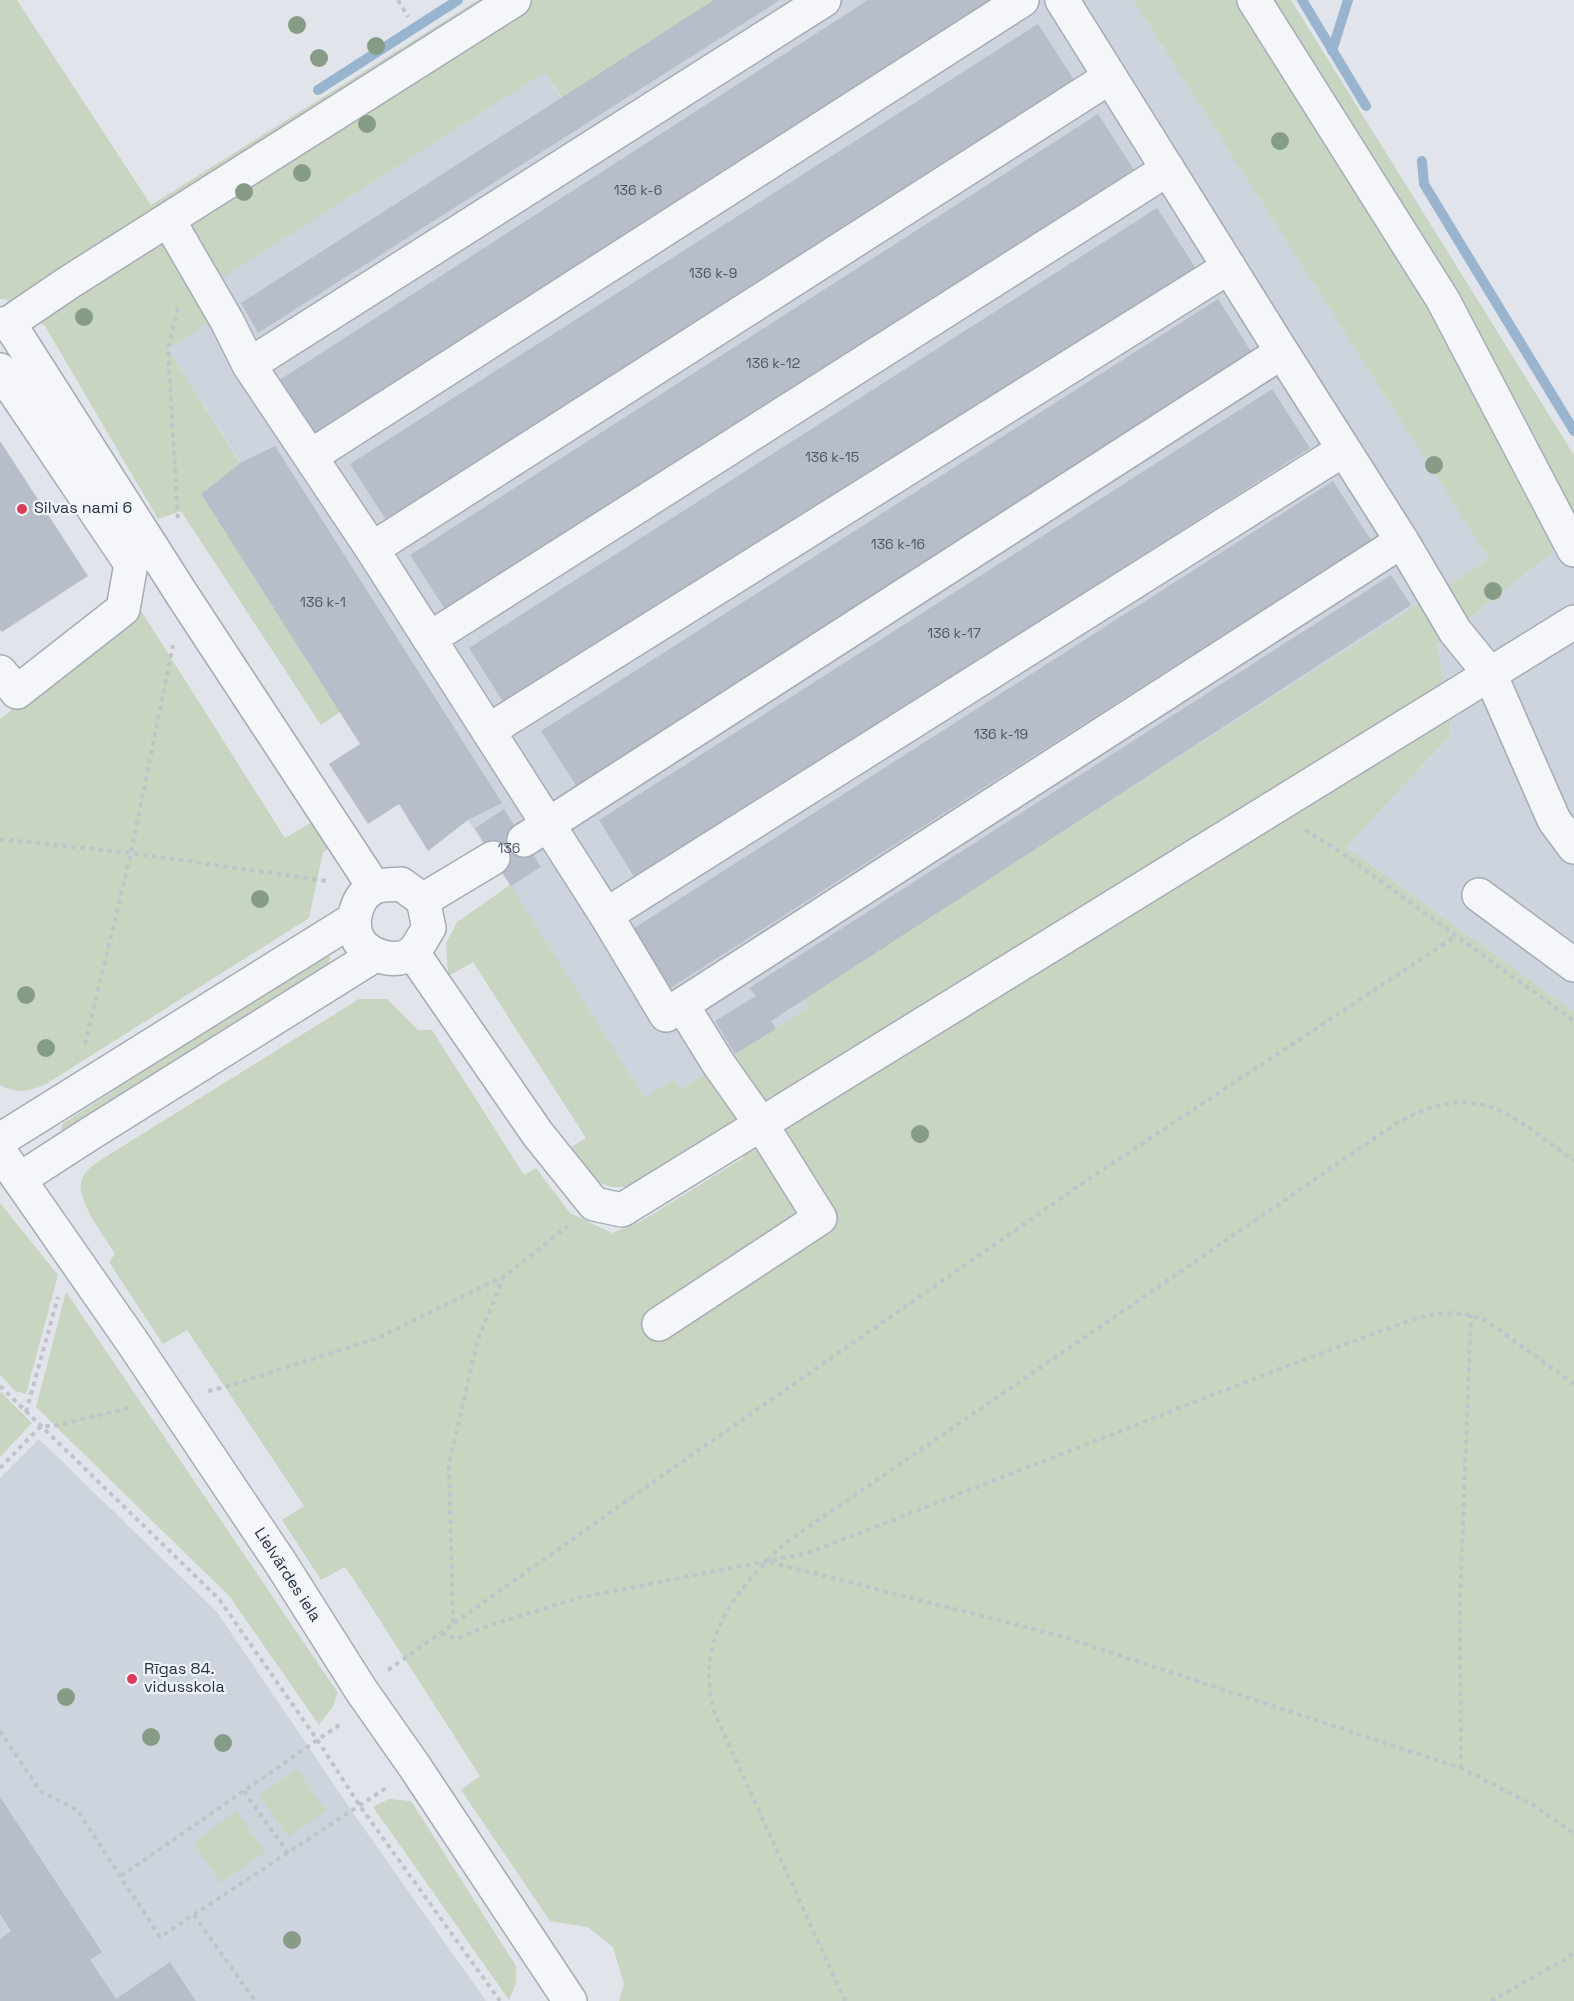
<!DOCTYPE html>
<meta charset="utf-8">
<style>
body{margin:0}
canvas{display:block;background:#e1e5eb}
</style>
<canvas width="1574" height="2001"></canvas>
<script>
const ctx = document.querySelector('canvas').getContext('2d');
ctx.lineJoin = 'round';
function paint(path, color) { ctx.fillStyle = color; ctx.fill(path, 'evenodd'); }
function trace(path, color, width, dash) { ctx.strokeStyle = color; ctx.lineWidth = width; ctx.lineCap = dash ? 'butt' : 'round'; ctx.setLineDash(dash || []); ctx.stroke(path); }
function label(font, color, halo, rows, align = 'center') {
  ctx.font = font + ' "Space Grotesk",sans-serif'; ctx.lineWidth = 4.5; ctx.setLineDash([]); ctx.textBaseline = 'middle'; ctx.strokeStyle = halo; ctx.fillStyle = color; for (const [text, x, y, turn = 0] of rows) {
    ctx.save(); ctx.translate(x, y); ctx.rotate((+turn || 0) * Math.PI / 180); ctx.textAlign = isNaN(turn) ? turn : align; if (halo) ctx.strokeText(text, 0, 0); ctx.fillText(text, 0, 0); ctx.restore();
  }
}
paint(new Path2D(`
 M725 0H1133L1489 559 804 997 810 1007 776 1029 681 1089 674 1080 645 1098 168 349 235 306 218 280 545 72 564 102Z
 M1574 535V1012L1346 847 1450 736 1447 700 1437 644Z
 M39 1439 217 1612 358 1820 486 2001H0V1478Z`), '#ced4dd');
paint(new Path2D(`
 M0 0H17L151 205 478 0H725L565 102 545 72 219 280 235 306 168 349 240 463 201 494 340 712 321 725 181 511 158 519 45 326 5 299H0Z
 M1133 0H1291L1574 455V535L1437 644 1447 700 1450 736 1346 847 1574 1012V2001H619L624 1984 613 1947 588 1927 550 1921 461 1790 480 1776 352 1577 345 1567 321 1580 282 1520 304 1506 187 1330 163 1344 109 1262 115 1254C105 1237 78 1203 81 1183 83 1170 98 1162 107 1156L359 999H387L418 1030H432L524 1175 536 1168 570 1213 612 1233 643 1220 743 1158 721 1131 633 1187H611L595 1181 561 1153 586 1138 473 962 448 976 446 943 457 922 510 885 645 1098 674 1079 681 1089 809 1007 803 997 1489 559Z
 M140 609 285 838 316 820 333 846 323 852 309 918 46 1084C29 1092 16 1094 0 1085V719Z
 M323 956 331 957 328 964 66 1132 61 1130 62 1124Z
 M0 1203 58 1275 26 1394 15 1391 0 1375Z
 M66 1292 338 1693 332 1708 319 1725 230 1597 36 1407Z
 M0 1391 32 1423 0 1457Z
 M297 1769 326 1811 288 1837 259 1795Z
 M389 1799 411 1801 516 1966V1983L509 2000 373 1807Z
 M236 1811 265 1852 221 1883 193 1843Z`), '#c7d5c1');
trace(new Path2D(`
 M1302 0 1366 106
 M1332 51 1348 0
 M318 90 458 0
 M1422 161 1424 184 1574 431`), '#98b4ce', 10);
paint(new Path2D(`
 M714 0H780L258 333 241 303Z
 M868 0H999L316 440 278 381Z
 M1038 24 1076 83 388 523 350 464Z
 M1098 114 1136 173 448 614 410 555Z
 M1157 208 1195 267 507 708 469 648Z
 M1218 299 1256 359 579 790 541 731Z
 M1272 389 1310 448 636 880 599 820Z
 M0 441 88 576 2 632 0 630Z
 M275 446 502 803 468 820 428 851 399 804 368 824 329 764 360 744 201 494 240 463Z
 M1333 481 1371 540 669 989 631 930Z
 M1391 575 1411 605 771 1021 776 1029 735 1054 715 1021 756 996 749 988Z
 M504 809 541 867 511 886 475 828Z
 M0 1797 102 1952 90 1960 116 1999 170 1962 196 2001H0V1939L11 1931 0 1914Z`), '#b7bec9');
const minor = new Path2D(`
 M824 0 249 365 372 549 606 915 666 1015 1402 541 1282 352 1062 0
 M1254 0 1443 300 1574 550
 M169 221 227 321 249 365
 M9 323 183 596 374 887
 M0 324 9 323 68 283 514 0
 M0 370 131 564 123 609 17 692 0 672
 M311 456 1022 0
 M372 549 1110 77
 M1574 622 1490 674 1554 820 1574 847
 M429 639 1168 169
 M488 731 1229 267
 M524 840 1282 352
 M401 884 423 900 429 928C424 935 419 946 413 952 398 965 370 957 359 941 349 924 356 897 373 888 380 884 393 885 401 884Z
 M1479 895 1574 965
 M423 900 493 858
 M606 915 1343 450
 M413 953 537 1133 594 1204 622 1210 1490 674 1455 631 1402 541
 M0 1140 354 919
 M0 1152 131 1340 282 1565 361 1690 415 1767 570 2001
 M20 1179 88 1135 375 955
 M659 1324 820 1218 761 1124 718 1063 682 1005`);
trace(minor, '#a5acb6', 36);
trace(new Path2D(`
 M398 0 408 17
 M178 308 168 349 178 521
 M1305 830 1342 853 1574 1021
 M0 839 131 853 327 881
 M85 1044 131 853 173 645
 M0 1386 219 1599 318 1741 360 1806 500 2001
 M208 1391 225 1387 375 1339 505 1276 568 1226
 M26 1412 58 1297
 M0 1468 41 1426H54L133 1407
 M770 1562 1061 1636 1461 1768 1533 1805 1574 1833
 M453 1623 449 1464 478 1339 504 1276
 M442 1633 457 1639 481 1628 578 1598 808 1553 1287 1366 1414 1319C1442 1312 1459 1310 1487 1321L1574 1384
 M388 1670 693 1454 1096 1174 1456 936
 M0 1731 40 1791 77 1810 160 1937 386 1788
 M1461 1768 1460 1601 1471 1315
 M244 1791 288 1853
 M121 1876 342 1723
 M194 1915 255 2001
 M845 2001 715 1714C693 1641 735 1591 785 1543L1397 1123C1478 1078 1510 1114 1574 1161
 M1491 2001 1569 1957 1574 1951`), '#bfc3ca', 4, [4.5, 4.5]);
trace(minor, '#f4f6f9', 33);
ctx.fillStyle = '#879c86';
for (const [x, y] of [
 [297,25],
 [376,46],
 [319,58],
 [367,124],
 [1280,141],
 [302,173],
 [244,192],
 [84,317],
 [1434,465],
 [1493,591],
 [260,899],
 [26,995],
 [46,1048],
 [920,1134],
 [66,1697],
 [151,1737],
 [223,1743],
 [292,1940]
]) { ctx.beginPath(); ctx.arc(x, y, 9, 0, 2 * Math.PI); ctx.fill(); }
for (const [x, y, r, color] of [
 [22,509,6,"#db3b58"],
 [132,1679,6,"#db3b58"]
]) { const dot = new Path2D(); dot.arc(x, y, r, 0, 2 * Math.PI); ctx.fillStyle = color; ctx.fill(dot); trace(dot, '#f0f4f8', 2); }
label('14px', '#4b5665', null, [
 ["136 k-6",638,191],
 ["136 k-9",713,274],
 ["136 k-12",773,364],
 ["136 k-15",832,458],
 ["136 k-16",898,545],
 ["136 k-1",323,603],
 ["136 k-17",954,634],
 ["136 k-19",1001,735],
 ["136",509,849]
]);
label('16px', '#273344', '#f0f4f8', [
 ["Silvas nami 6",34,509],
 ["Rīgas 84.",144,1670],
 ["vidusskola",144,1688]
], 'left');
label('16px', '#273344', '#f0f4f8', [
 ["Lielvārdes iela",287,1575,57]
]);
</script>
